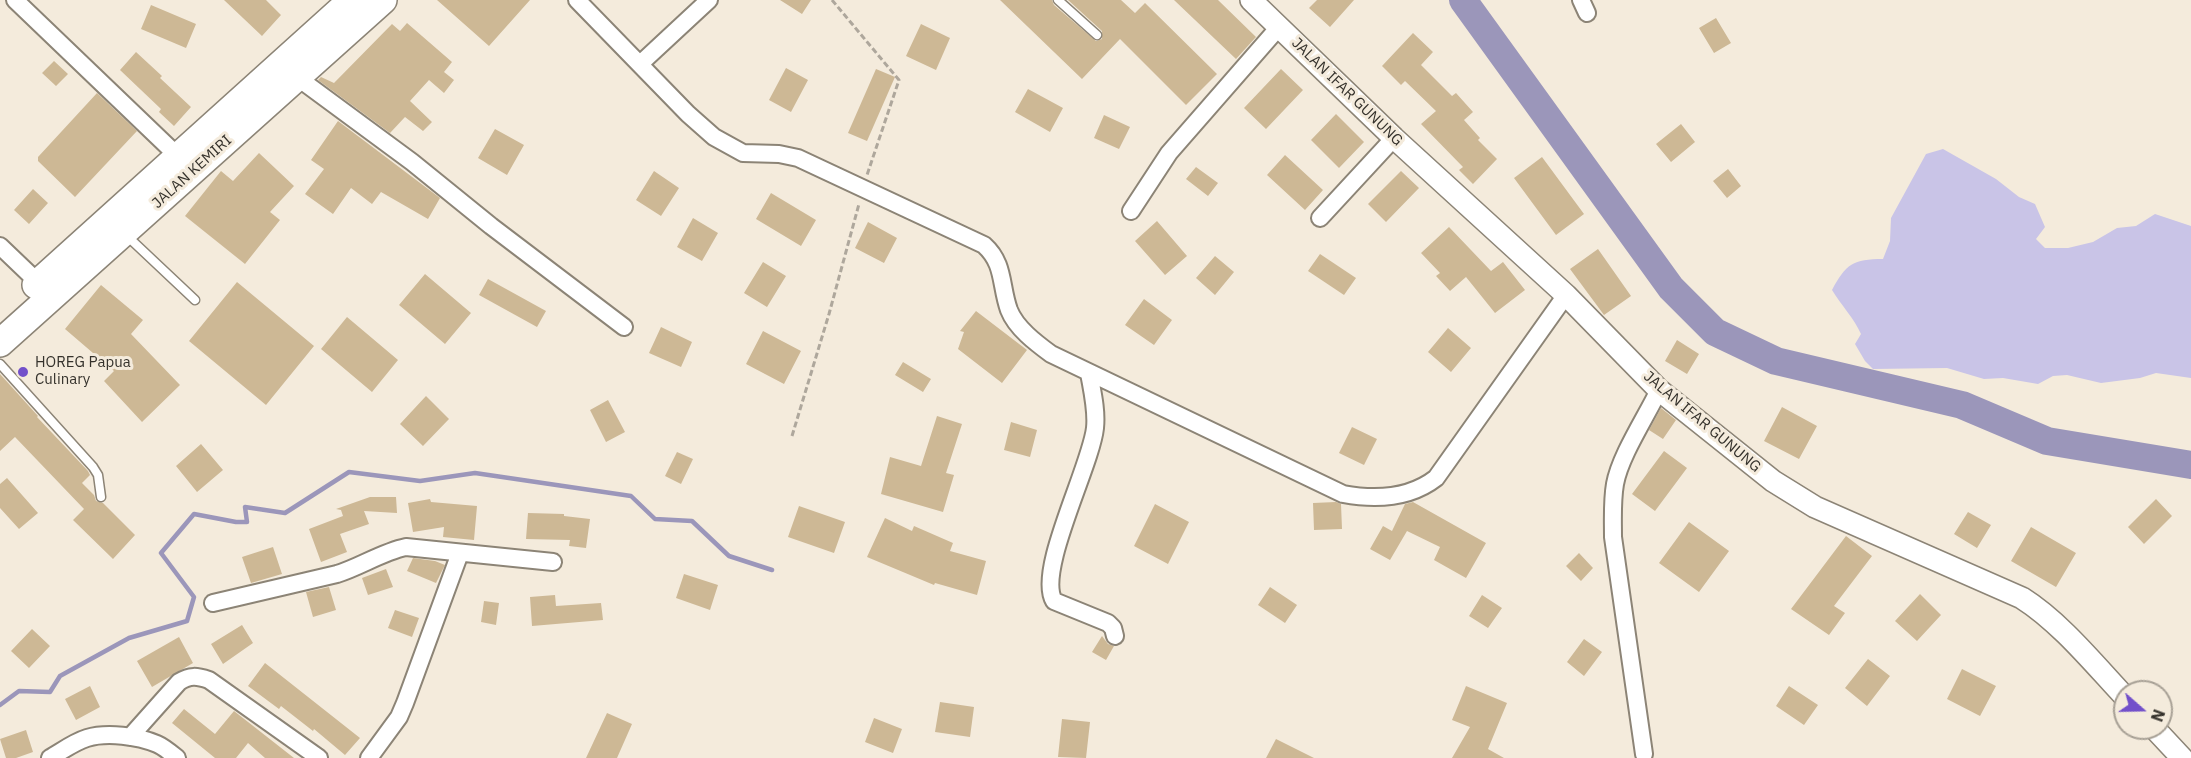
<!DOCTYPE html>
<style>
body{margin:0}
#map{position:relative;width:2191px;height:758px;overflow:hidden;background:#f4ebdc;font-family:"IBM Plex Sans",sans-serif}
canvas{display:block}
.north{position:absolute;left:2113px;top:680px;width:60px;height:60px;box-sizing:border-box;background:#f4ebdc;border:2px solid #a8a196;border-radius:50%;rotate:110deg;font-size:16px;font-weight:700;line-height:24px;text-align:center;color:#35322c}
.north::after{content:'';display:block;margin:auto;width:21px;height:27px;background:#7250ca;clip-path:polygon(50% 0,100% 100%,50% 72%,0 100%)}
</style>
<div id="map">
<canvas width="2191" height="758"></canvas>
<div class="north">N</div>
</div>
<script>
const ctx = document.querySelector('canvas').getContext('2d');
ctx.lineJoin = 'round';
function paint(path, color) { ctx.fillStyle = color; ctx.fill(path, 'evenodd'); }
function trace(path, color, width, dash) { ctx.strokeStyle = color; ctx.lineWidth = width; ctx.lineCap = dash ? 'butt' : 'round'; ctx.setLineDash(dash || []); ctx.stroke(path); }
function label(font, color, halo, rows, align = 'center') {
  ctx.font = font + ' "IBM Plex Sans",sans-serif'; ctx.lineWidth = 6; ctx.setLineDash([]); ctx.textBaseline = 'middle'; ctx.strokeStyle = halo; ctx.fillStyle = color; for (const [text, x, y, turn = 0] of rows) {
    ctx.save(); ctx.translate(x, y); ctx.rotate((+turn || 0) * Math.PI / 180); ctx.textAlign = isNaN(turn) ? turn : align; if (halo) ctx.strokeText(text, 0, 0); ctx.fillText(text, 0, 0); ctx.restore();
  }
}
paint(new Path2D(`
 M1943 149 1996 179 2019 197 2035 204 2045 227 2036 239 2045 248H2068L2093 242 2117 228 2136 226 2155 214 2191 226V378L2156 373 2140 378 2101 383 2067 375 2053 376 2038 384 2003 378 1984 379 1947 368 1873 369 1865 361 1855 344 1861 334C1854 318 1841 305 1832 290 1846 264 1853 259 1883 259L1890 241 1891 218 1926 154Z`), '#c9c4e7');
trace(new Path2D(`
 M0 705 19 691 50 692 60 676 129 638 187 621 194 597 161 553 194 514 236 522H247L245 507 285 513 349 472 420 481 475 473 631 496 655 519 692 521 729 556 772 570`), '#9b96ba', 4.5);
trace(new Path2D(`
 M1463 0 1671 288 1715 332 1776 361 1962 405 2047 441 2191 465`), '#9b96ba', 28);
paint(new Path2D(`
 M224 0H266L281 15 262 36Z
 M437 0H530L489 46Z
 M780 0H811L802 14Z
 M1000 0H1052L1054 5 1096 41 1102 39V31L1068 0H1121L1135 13 1145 3 1217 74 1186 105 1120 39 1082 79Z
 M1174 0H1218L1256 37 1236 59Z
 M1317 0H1354L1330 27 1309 8Z
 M151 5 196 24 186 48 141 29Z
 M1716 18 1731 43 1714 53 1699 28Z
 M407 23 452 62 444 72 454 80 444 93 429 80 410 101 432 122 423 131 405 117 390 133 318 80 321 77 334 83 392 24 400 31Z
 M921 24 950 38 936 70 906 56Z
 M1413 33 1433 52 1421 65 1452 96 1456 93 1473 112 1464 120 1480 138 1478 140 1497 159 1473 184 1459 170 1463 167 1421 124 1436 111 1405 81 1401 85 1382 66Z
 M136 52 162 76 160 78 191 107 174 126 159 112 161 109 120 70Z
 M54 61 68 74 56 86 42 73Z
 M786 68 808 80 791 112 769 100Z
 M876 69 895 77 867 141 848 133Z
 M1281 69 1303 90 1266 129 1244 108Z
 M1028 89 1063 108 1050 132 1015 112Z
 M97 93 137 131 75 197 38 161V157Z
 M1336 114 1364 142 1339 168 1311 140Z
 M1104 115 1130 127 1119 149 1094 138Z
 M338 121 440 198 428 219 381 192 372 204 351 188 333 214 305 194 324 169 311 160Z
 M1681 124 1695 142 1671 162 1656 144Z
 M495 129 524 145 507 175 478 158Z
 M259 153 294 186 270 212 280 220 245 264 185 216 221 171 233 181Z
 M1285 155 1323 190 1305 210 1267 175Z
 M1542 157 1584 214 1556 235 1514 178Z
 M1196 167 1218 183 1208 196 1186 179Z
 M1728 169 1741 186 1727 198 1713 181Z
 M654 171 679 188 661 216 636 200Z
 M1401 171 1419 188 1386 222 1368 204Z
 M33 189 48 203 29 224 14 210Z
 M771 193 816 220 801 246 756 219Z
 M693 218 718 233 702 261 677 247Z
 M1157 221 1187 256 1165 275 1135 241Z
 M868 222 897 238 884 263 855 248Z
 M1449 227 1491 271 1503 262 1525 290 1495 313 1466 277 1450 291 1436 276 1440 273 1421 253Z
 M1598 249 1631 296 1604 315 1570 269Z
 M1320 254 1356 278 1344 295 1308 271Z
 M1215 256 1234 272 1215 295 1196 278Z
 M763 262 786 276 767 307 744 293Z
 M425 274 471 313 445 344 399 305Z
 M488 279 546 311 537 327 479 295Z
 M237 282 314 346 266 405 189 341Z
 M101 285 143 320 131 334 180 385 142 422 104 381 114 371 65 329Z
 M1144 299 1172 320 1154 345 1125 325Z
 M976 311 1027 350 1002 383 958 349 964 332 960 331Z
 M347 317 398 360 372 392 321 349Z
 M661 327 692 342 681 367 649 353Z
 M1448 328 1471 348 1451 372 1428 352Z
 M763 331 801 351 784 384 746 364Z
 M1677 340 1699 354 1687 374 1665 361Z
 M903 362 931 379 923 392 895 375Z
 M0 374 38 416 37 417 88 471 90 475 82 483 94 495 96 501 103 503 135 535 113 559 73 520 84 509 15 437 0 451Z
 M426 396 449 419 423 446 400 424Z
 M608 400 625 432 606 442 590 410Z
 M1782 407 1817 426 1799 459 1764 441Z
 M1661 408 1676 420 1663 439 1649 430Z
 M937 416 962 424 946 473 954 475 943 512 881 494 890 457 921 466Z
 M1011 422 1037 430 1030 457 1004 450Z
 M1352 427 1377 439 1364 465 1339 453Z
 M201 444 223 470 197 492 176 466Z
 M1664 451 1687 468 1655 511 1632 494Z
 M677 452 693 459 681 484 665 476Z
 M7 478 38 513 19 529 0 508V484Z
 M370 497H396L397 513 364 511 369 524 340 534 347 552 321 562 309 529 343 516 341 510 336 509Z
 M430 499 431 502 477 506 474 540 443 537 444 527 413 532 408 503Z
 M2156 499 2172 516 2144 544 2128 527Z
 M1336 502 1341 504 1342 529 1314 530 1313 503Z
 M1413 502 1486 543 1466 578 1434 560 1440 547 1407 531 1390 560 1370 549 1383 526 1392 531 1405 504Z
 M1155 504 1189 522 1168 564 1134 546Z
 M799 506 845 522 834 553 788 537Z
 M1968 512 1991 525 1977 548 1954 534Z
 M528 513 564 514V516L590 519 586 548 569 546 570 540 526 539Z
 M885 518 912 531 914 526 953 543 950 551 986 561 977 595 935 583 934 585 867 557Z
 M1689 522 1729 551 1699 592 1659 563Z
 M2031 527 2076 553 2056 587 2011 561Z
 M1846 536 1872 556 1834 606 1845 613 1829 635 1791 609Z
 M273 547 282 574 251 583 242 557Z
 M1579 553 1593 568 1581 581 1566 566Z
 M413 558 435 561 445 565 436 583 407 571Z
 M386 569 393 587 368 595 362 578Z
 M684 574 718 585 710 610 676 598Z
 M329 587 336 610 313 617 306 592Z
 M1270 587 1297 605 1285 623 1258 605Z
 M1920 594 1941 615 1917 641 1895 621Z
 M555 595 556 606 601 603 603 620 532 626 530 597Z
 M1482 595 1502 608 1488 628 1469 616Z
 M484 601 499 603 496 625 481 622Z
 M395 610 419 618 412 637 388 628Z
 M242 625 253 643 223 664 211 644Z
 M32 629 50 646 29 668 11 651Z
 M1102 636 1108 644 1114 646 1106 660 1092 652Z
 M179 637 193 663 152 687 137 661Z
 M1584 639 1602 652 1584 676 1567 662Z
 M1868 659 1890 676 1867 706 1845 688Z
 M265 663 360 738 345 755 314 729 313 731 281 706 279 709 248 686Z
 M1962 669 1996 686 1980 716 1947 699Z
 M90 686 100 707 76 720 65 699Z
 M1466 686 1507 703 1488 749 1504 758H1452L1470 727 1452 720Z
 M1789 686 1818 705 1804 725 1776 706Z
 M940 702 974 707 970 737 935 732Z
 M184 709 215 734 234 711 294 758H265L248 743 236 758H215L172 723Z
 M607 713 632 724 617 758H586Z
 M874 718 902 729 893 753 865 742Z
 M1062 719 1090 722 1086 758 1058 757Z
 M26 730 33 752 16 758H6L0 739Z
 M1276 739 1314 758H1266Z`), '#cdb895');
const service = new Path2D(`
 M1058 0 1097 35
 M126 235 195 300
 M0 364 93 467 98 475 101 497`);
const minor = new Path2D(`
 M15 0 184 162
 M577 0 688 114 714 137 743 153 779 154 798 158 984 245C1005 264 1000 285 1009 310 1016 328 1036 343 1051 354L1343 494C1376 500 1409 499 1436 478L1566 295
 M1581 0 1587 13
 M640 64 709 0
 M290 72 412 162 491 226 624 327
 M1131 211 1169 153 1279 27
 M1320 218 1394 138
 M0 246 45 289
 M1089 373C1092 390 1097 410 1095 428 1091 466 1036 571 1054 601L1108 623 1113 628 1115 636
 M213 603 337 574C360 567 382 552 406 547L553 562
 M130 737 179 682C190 675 197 676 209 680L319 758
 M1644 754 1613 537C1613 519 1612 501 1615 484 1620 456 1646 417 1659 390
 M50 758C62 751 74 742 87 738 107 732 138 736 157 744 164 747 171 753 177 758
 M369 758 399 717 405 703 460 553`);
const tertiary = new Path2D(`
 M1251 0 1394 138 1566 295 1659 390 1773 481 1815 507 2022 598C2060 622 2094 664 2125 697
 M2154 728 2182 758`);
const trunk = new Path2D(`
 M36 285 352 0
 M0 343 383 0`);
trace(service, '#8c8476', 11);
trace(minor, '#8c8476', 20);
trace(tertiary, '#8c8476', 24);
trace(trunk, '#8c8476', 30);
trace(new Path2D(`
 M832 0 899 80 867 175
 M792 436 829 314 859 204`), '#aea79c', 3, [6, 3]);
trace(service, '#fff', 8);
trace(minor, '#fff', 16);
trace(tertiary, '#fff', 21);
trace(trunk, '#fff', 27);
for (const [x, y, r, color] of [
 [23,372,6,"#7250ca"]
]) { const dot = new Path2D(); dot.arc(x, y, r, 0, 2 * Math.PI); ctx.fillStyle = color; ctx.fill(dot); trace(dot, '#f4ebdc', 2); }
label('15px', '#35322c', '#f4ebdc', [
 ["JALAN IFAR GUNUNG",1347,92,44],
 ["JALAN KEMIRI",192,172,-42],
 ["JALAN IFAR GUNUNG",1702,422,40]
]);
label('15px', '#35322c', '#f4ebdc', [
 ["HOREG Papua",35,363],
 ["Culinary",35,380]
], 'left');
</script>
